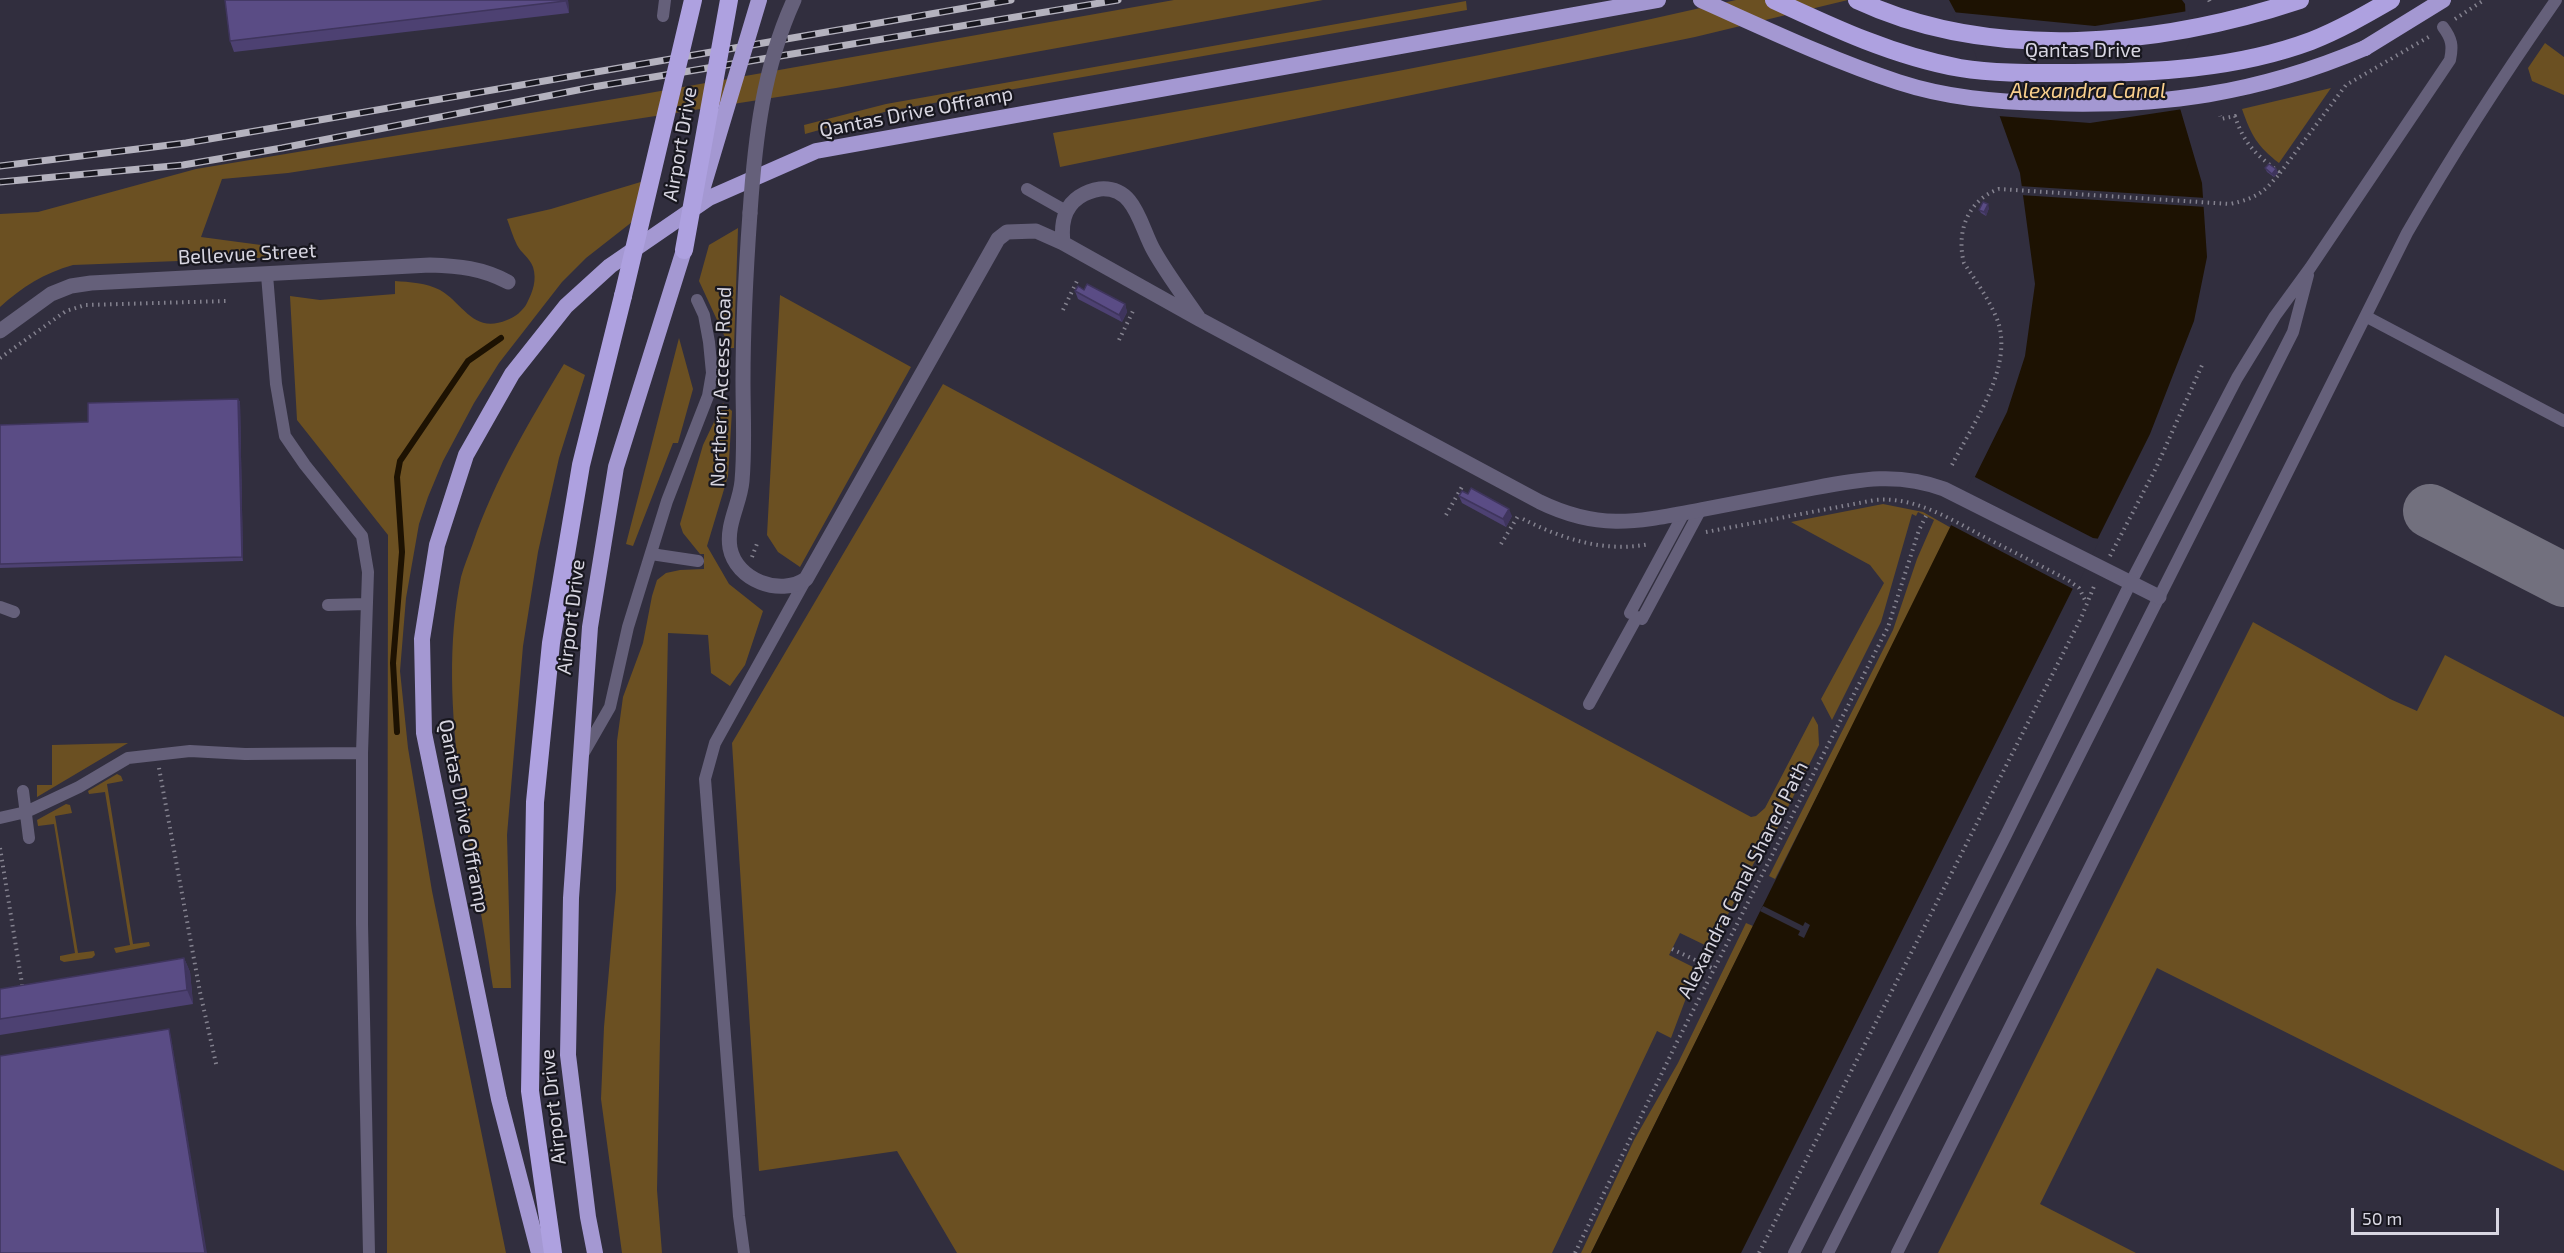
<!DOCTYPE html>
<style>
body{margin:0}
#map{position:relative;width:2564px;height:1253px;overflow:hidden;background:#312e3e;font-family:"Exo 2",sans-serif}
canvas{display:block}
.scale{position:absolute;left:2351px;top:1208px;width:148px;height:27px;box-sizing:border-box;border:3px solid #d8d6e1;border-top:0;padding-left:8px;font-size:18px;line-height:21px;white-space:nowrap;color:#d8d6e1;-webkit-text-stroke:4px #18171f;paint-order:stroke}
</style>
<div id="map">
<canvas width="2564" height="1253"></canvas>
<div class="scale">50 m</div>
</div>
<script>
const ctx = document.querySelector('canvas').getContext('2d');
ctx.lineJoin = 'round';
function paint(path, color) { ctx.fillStyle = color; ctx.fill(path, 'evenodd'); }
function trace(path, color, width, dash) { ctx.strokeStyle = color; ctx.lineWidth = width; ctx.lineCap = dash ? 'butt' : 'round'; ctx.setLineDash(dash || []); ctx.stroke(path); }
function label(font, color, halo, rows, align = 'center') {
  ctx.font = font + ' "Exo 2",sans-serif'; ctx.lineWidth = 4.5; ctx.setLineDash([]); ctx.textBaseline = 'middle'; ctx.strokeStyle = halo; ctx.fillStyle = color; for (const [text, x, y, turn = 0] of rows) {
    ctx.save(); ctx.translate(x, y); ctx.rotate((+turn || 0) * Math.PI / 180); ctx.textAlign = isNaN(turn) ? turn : align; if (halo) ctx.strokeText(text, 0, 0); ctx.fillText(text, 0, 0); ctx.restore();
  }
}
paint(new Path2D(`
 M1174 0H1323L836 88 288 173 222 179 201 237 276 247 284 257 73 265C44 273 22 287 0 307V214L38 212 196 169 638 95Z
 M1736 0H1848L1695 37 1060 167 1053 133C1282 94 1510 52 1736 0Z
 M1466 1 1467 10 888 111 805 134 804 125 886 104Z
 M2545 43 2564 57V95L2532 81 2528 68Z
 M2331 88 2279 163C2257 146 2251 135 2242 109Z
 M644 181 632 222 586 258 562 282 499 363 474 403 443 461 428 497 419 524 406 598 400 671 408 748 432 891 506 1253H387L388 535 297 420 290 296 320 300 395 294V281C409 282 427 283 440 290 464 304 473 334 507 320 515 317 523 311 527 303 533 291 537 280 533 267 529 257 521 253 517 245 513 237 510 227 507 219L551 209Z
 M738 228 734 348H730L699 281 709 245Z
 M780 295 911 367 800 567 778 552 767 535Z
 M679 338 693 389 678 443H673L633 546 626 544Z
 M564 364 585 375 559 458 538 552 523 646 507 835 511 988H493C475 857 434 708 461 577 464 566 469 554 473 543 495 479 529 422 564 364Z
 M943 384 1751 817 1756 816 1765 808 1813 716 1818 725 1819 745 1768 847 1763 845 1711 948 1680 933 1669 955 1697 969 1671 1038 1657 1031 1552 1253H957L897 1151 759 1171 732 743Z
 M723 403 732 411 728 476 707 546 729 584 763 611 745 665 730 686 711 673 708 635 668 633 657 1190 662 1253H622L601 1099 604 1027 616 890 617 741 623 697 643 643 652 596 657 580 666 573 680 570 704 569V554H700L683 533 680 524 703 445Z
 M1883 504 1923 512 1953 529 1775 879 1769 876 1893 630 1917 559 1934 520 1918 512 1916 516 1912 514 1881 622 1832 720 1821 699 1884 583 1870 565 1791 522Z
 M2253 622 2390 699 2417 711 2445 655 2564 717V1171L2157 968 2040 1204 2136 1253H1938Z
 M128 743 37 797V785H52V745Z
 M117 774 121 776 123 781 107 784 133 944 149 942 150 946 116 953 114 948 130 945 105 792 89 794 88 791Z
 M66 804 70 805 72 813 55 816 78 953 94 951 95 955 92 958 64 962 60 960V956L75 953 54 824 38 826 37 820Z
 M1746 923 1753 926 1591 1253H1581L1634 1140 1678 1063Z`), '#6b5022');
paint(new Path2D(`
 M1949 0H2182L2185 4 2187 41 2179 59 2177 98 2202 183 2207 257 2194 321 2150 434 1741 1253H1591L2007 412 2025 356 2035 284 2020 173 1976 50Z`), '#1d1202');
paint(new Path2D(`
 M2188 11 2190 41 2181 60 2180 98 2183 109 2090 123 1998 116 1974 51 1952 12 2095 26Z
 M2019 186 2206 198V207L2020 195Z
 M1973 476 2093 538 2100 539 2075 590 1949 524Z
 M1763 906 1803 926 1805 922 1810 925 1804 938 1798 935 1800 931 1760 911Z`), '#312e3e');
trace(new Path2D(`
 M397 732 393 663 402 552 397 477 400 461 468 361 501 338`), '#1d1202', 6);
trace(new Path2D(`
 M2430 511 2564 580`), '#72707e', 54);
trace(new Path2D(`
 M2209 0 2210 2
 M2455 19 2484 0
 M2280 173 2346 85 2432 35
 M1063 310 1078 279
 M1119 340 1134 309
 M0 358 66 311 85 305 228 301
 M1952 465C1973 423 2015 366 1997 319 1989 299 1975 280 1964 263 1956 233 1967 200 1999 189L2230 204C2257 198 2263 193 2280 173 2257 155 2244 145 2235 116L2221 119 2220 116
 M1446 515 1463 485
 M1523 519C1562 539 1606 553 1649 544
 M1706 532 1875 500C1915 496 1952 520 1986 538 2014 552 2041 566 2068 580L2079 588 2086 602
 M1501 544 1518 516
 M2110 556 2156 468 2203 363
 M752 557 758 541
 M159 768 200 992 217 1068
 M0 848 23 990
 M1672 949 1714 969
 M1575 1253 1676 1044 1888 627 1919 530 1926 516
 M1759 1253 2081 618 2095 584`), '#84828f', 4, [1.5, 4.5]);
trace(new Path2D(`
 M663 16 665 0
 M1027 189 1066 211
 M267 275 276 384 285 436 305 465 362 536 368 572 362 753V924L369 1253
 M2367 317 2564 421
 M651 554 698 561
 M328 605 367 604
 M0 607 14 612
 M1630 613 1684 513
 M1642 619 1701 509
 M1589 704 1637 617
 M583 754 610 707 628 627 667 501 708 396 712 373 709 342 704 315 697 300
 M23 791 29 838
 M0 818 26 812 79 787 128 758 190 751 245 754 362 753
 M744 1253 739 1216 705 779 715 743 806 579
 M1794 1253 2005 837 2131 582 2237 378 2275 316 2310 268 2450 60C2453 46 2452 39 2443 27
 M1828 1253 2293 332 2308 275
 M1897 1253 2407 233C2453 153 2503 76 2556 0`), '#65607a', 12);
trace(new Path2D(`
 M750 213C746 269 743 325 743 381 743 414 745 448 742 481 740 504 726 524 730 548 736 580 780 597 806 579L998 239 1007 232 1036 231 1063 243 1199 319 1540 502C1602 532 1641 521 1705 509 1741 502 1778 495 1814 488 1860 479 1899 472 1944 489L2159 597
 M1063 243C1061 225 1063 208 1079 197 1085 193 1093 190 1100 189 1136 186 1140 227 1154 251 1167 274 1183 295 1198 317
 M0 331 51 294 71 286 91 283 430 265C459 266 482 268 508 282`), '#65607a', 15);
trace(new Path2D(`
 M2365 48 2443 0
 M539 1253 499 1099 424 733 422 639 437 545 466 455 512 374 566 306 610 266 709 198 816 151 1658 0
 M595 1253 588 1217 568 1055 571 898 590 627 616 467 684 250`), '#a498d2', 16);
trace(new Path2D(`
 M553 1253 530 1091 535 802 551 643 581 465 623 296`), '#aea1e0', 18);
const rail = new Path2D(`
 M0 166 186 143 279 127 1011 0
 M0 182 183 165 282 148 593 87 1118 0`);
trace(rail, '#b4b2be', 7);
trace(rail, '#18171f', 4.5, [14]);
trace(new Path2D(`
 M750 213C755 139 763 68 794 0`), '#65607a', 15);
trace(new Path2D(`
 M1701 0C1766 29 1831 60 1898 82 1947 98 1995 102 2046 103 2162 107 2257 94 2365 48
 M700 197 759 0`), '#a498d2', 16);
trace(new Path2D(`
 M1774 0C1834 28 1894 56 1960 68 1997 74 2036 73 2074 73 2152 73 2236 69 2311 41 2339 30 2365 15 2391 0
 M1857 0C1992 63 2162 46 2300 0
 M684 250 729 0
 M623 296 693 0`), '#aea1e0', 18);
paint(new Path2D(`
 M568 0 569 13 234 52 230 41Z
 M2265 168 2276 169 2278 173 2274 177 2267 172Z
 M1989 208 1986 216 1981 213 1979 210Z
 M1084 290 1125 304 1127 312 1122 322 1078 299 1075 291Z
 M238 399 240 402 243 561 0 568V425L88 422Z
 M1459 496 1512 516 1506 527 1462 503Z
 M184 958 190 972 193 1004 0 1035V989Z`), '#4d4172');
paint(new Path2D(`
 M565 0H568L569 13Z
 M2276 169 2278 173 2274 177 2272 174Z
 M1988 204 1989 208 1986 216 1984 212Z
 M1125 304 1127 312 1122 322 1119 315Z
 M238 399 240 402 243 561 242 557Z
 M1509 509 1512 516 1506 527 1503 519Z
 M184 958 190 972 193 1004 187 990Z
 M169 1029 171 1037 207 1253H205Z`), '#3f355d');
const building = new Path2D(`
 M225 0H565V1L230 41Z
 M2269 164 2276 169 2272 174 2265 168Z
 M1983 202 1988 204 1984 212 1979 210Z
 M1087 284 1125 304 1119 315 1075 291 1078 286 1084 290Z
 M238 399 242 557 0 564V425L88 422V403Z
 M1471 488 1509 509 1503 519 1459 496 1462 491 1468 494Z
 M184 958 187 990 0 1019V989Z
 M169 1029 205 1253H0V1056Z`);
paint(building, '#5a4c85');
trace(building, '#3f355d', 1.5);
label('20px', '#d8d6e1', '#18171f', [
 ["Qantas Drive",2083,50],
 ["Qantas Drive Offramp",916,112,-11],
 ["Airport Drive",680,144,-80],
 ["Bellevue Street",247,254,-3],
 ["Northern Access Road",721,387,-88],
 ["Airport Drive",571,617,-83],
 ["Qantas Drive Offramp",464,816,79],
 ["Alexandra Canal Shared Path",1743,880,-63],
 ["Airport Drive",553,1107,-96]
]);
label('italic 21px', '#f9cf8c', '#18171f', [
 ["Alexandra Canal",2088,91]
]);
</script>
